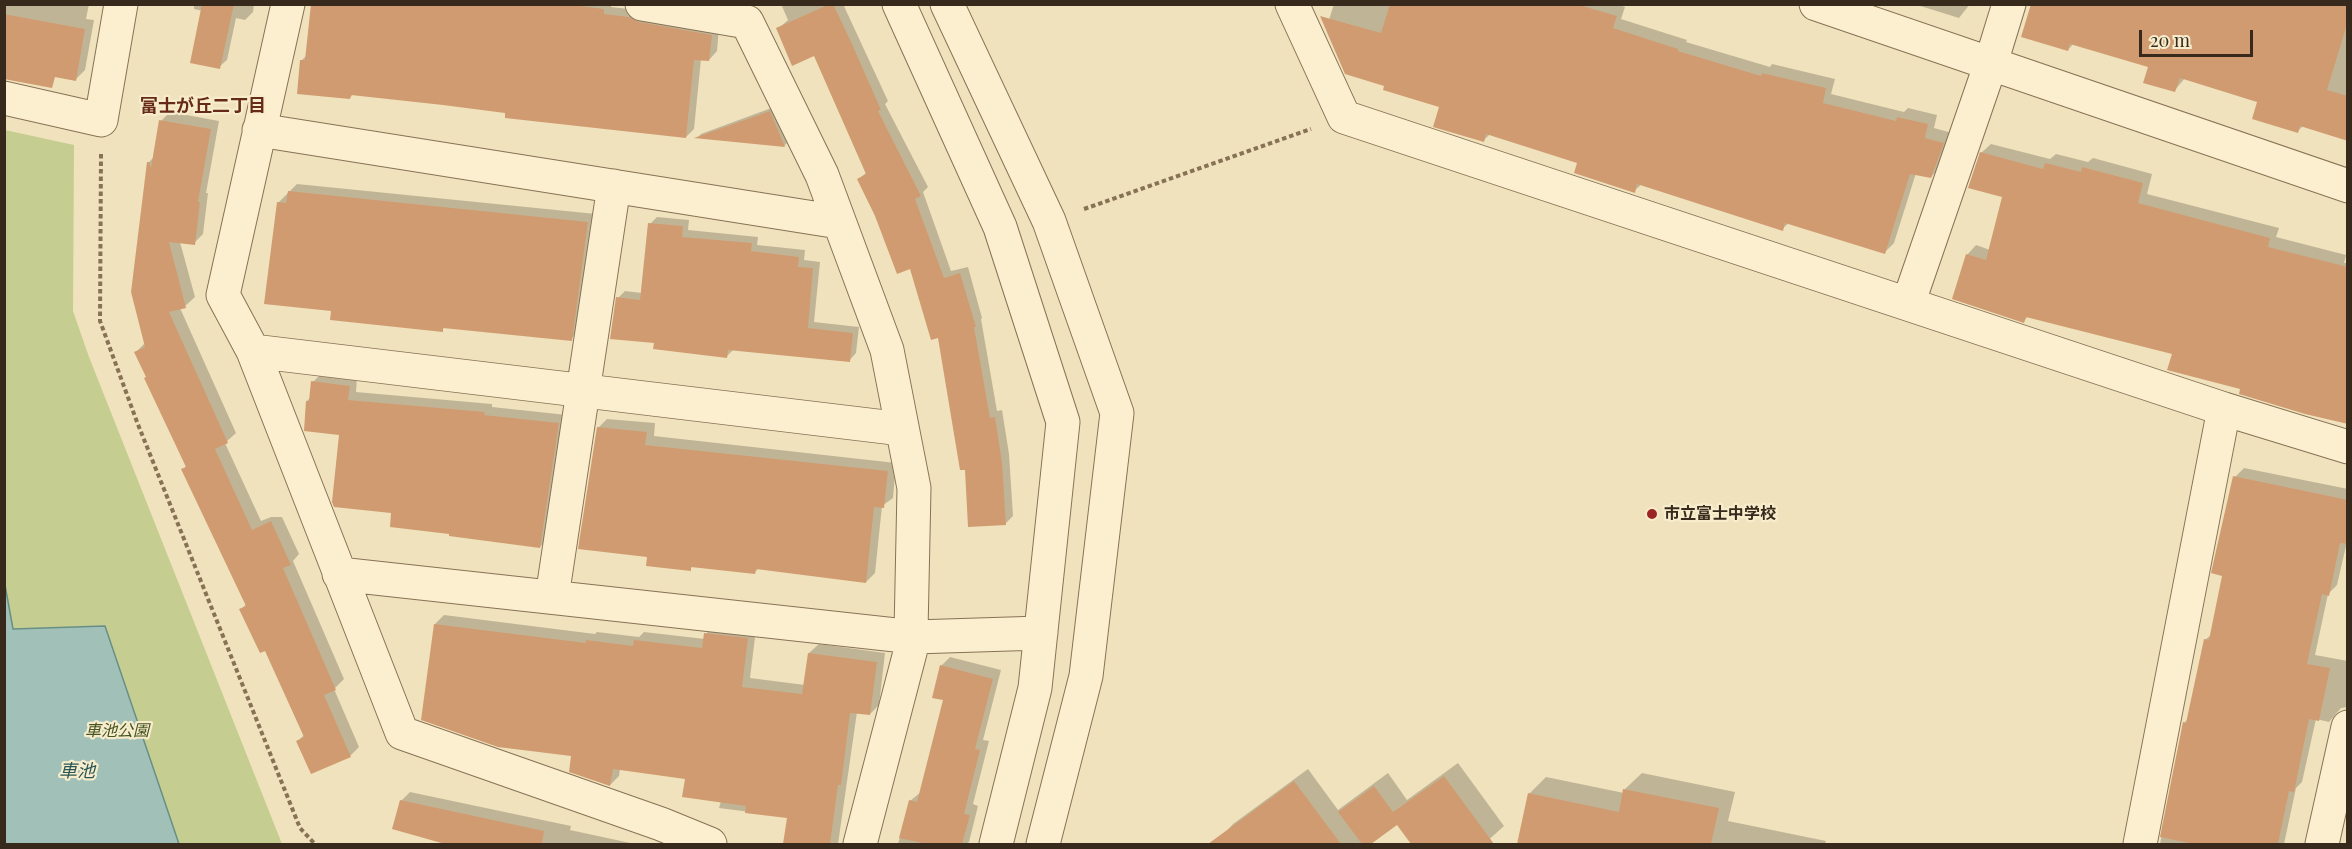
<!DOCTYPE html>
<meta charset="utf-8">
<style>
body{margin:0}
#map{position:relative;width:2352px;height:849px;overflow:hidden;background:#f0e2bc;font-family:"Playfair Display",serif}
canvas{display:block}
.frame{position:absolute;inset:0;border:6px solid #37291b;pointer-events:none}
.scale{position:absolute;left:2139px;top:30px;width:114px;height:27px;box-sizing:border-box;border:3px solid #37291b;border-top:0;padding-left:8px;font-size:18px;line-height:21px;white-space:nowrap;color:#37291b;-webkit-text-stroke:4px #f7eccc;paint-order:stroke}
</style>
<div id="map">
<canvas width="2352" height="849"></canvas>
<div class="frame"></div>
<div class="scale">20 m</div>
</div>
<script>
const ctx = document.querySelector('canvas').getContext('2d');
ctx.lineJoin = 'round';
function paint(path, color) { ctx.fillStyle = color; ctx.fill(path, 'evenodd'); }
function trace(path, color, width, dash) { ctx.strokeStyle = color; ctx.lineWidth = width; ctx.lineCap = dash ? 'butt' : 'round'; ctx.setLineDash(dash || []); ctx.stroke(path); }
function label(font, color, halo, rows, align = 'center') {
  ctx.font = font + ' "Playfair Display","Noto Sans JP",serif'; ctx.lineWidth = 4.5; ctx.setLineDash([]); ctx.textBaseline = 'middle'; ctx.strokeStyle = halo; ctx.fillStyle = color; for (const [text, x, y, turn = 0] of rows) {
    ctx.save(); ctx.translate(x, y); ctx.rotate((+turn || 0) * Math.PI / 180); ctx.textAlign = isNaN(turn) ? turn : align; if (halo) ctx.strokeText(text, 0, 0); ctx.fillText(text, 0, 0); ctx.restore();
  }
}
paint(new Path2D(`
 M5 130 74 145 73 311 89 357 282 844H5Z`), '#c5ce90');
const water = new Path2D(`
 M5 585 13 629 105 626 179 844H5Z`);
paint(water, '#a1c1b8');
trace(water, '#688f86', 1.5);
paint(new Path2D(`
 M4 4H89L86 19 94 20 85 70 76 79 4 69Z
 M194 4H254L253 12 245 20 236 18 227 60 219 67 203 11 194 9Z
 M312 4H611V7L638 10 719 27 717 51 709 60 701 59 694 129 686 137 507 111 353 94 350 98 302 60 307 55Z
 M781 4H843L888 101 885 104 928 187 923 192 951 271 968 267 982 318 981 319 997 411 1002 410 1009 454 1013 516 1005 524 966 468 939 336 911 267 877 215 859 179 867 172 815 54 778 29 788 20Z
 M1334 4H1616L1625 7 1621 19 1687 40 1686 42 1770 67 1772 64 1835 79 1831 94 1904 112 1908 108 1937 115 1934 128 1952 133 1940 167 1931 177 1916 173 1894 243 1884 253 1789 223 1782 229 1642 184 1634 191 1579 162 1491 133 1483 141 1441 106 1386 85 1326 29Z
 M1914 4H1970L1959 18Z
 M2348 4V139L2303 126 2298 131 2259 101 2185 78 2175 90 2150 66 2074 43 2068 50 2022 36Z
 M774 107 788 142 784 146 698 137 701 134Z
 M170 112 219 121 206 193H208L203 234 194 243 180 242 195 297 185 306 180 308 236 433 225 443 261 521 271 517H282L299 554 293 561 344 679 334 689 359 747 350 756 298 741 304 735 266 649 241 610 246 604 183 470 187 465 136 352 145 343 148 163 154 157 161 121Z
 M1991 144 2050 159 2056 154 2088 162 2093 158 2152 174 2147 194 2279 228 2276 237 2346 255 2344 263H2348V422L2242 388 2173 353 2028 316 2024 321 1967 255 1976 245 1990 250 2004 196 1981 153Z
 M297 184 596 214 579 331 571 339 445 327 442 330 332 310 278 203Z
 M657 217 689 220 688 230 758 237 757 245 805 250 804 260 820 262 814 322 859 327 856 353 849 361 734 349 727 356 655 342 618 298 625 291 642 293 650 224Z
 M321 374 357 378 356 392 492 404V407L567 415 548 538 540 547 451 532 393 512 341 433 307 401 311 397 313 382Z
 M607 419 655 423 654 436 896 463 893 498 882 506 875 573 866 582 759 568 755 572 693 566 690 569 648 555 598 428Z
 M2244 468 2348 489V547L2346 546 2337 585 2328 594 2315 655 2348 661V707L2341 708 2329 722 2316 719 2302 782 2296 788 2284 844H2160L2184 723 2189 718 2205 640 2212 634 2224 574 2235 477Z
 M444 615 595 634 597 632 639 637 644 632 705 639 706 634 715 624 756 629 750 678 805 685 809 653 819 644 885 653 879 705 870 714 857 712 838 844H785L789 817 719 808 721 801 686 778 620 769 619 776 610 785 573 755 435 624Z
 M950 657 1001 670 983 740 989 741 973 804 978 806 969 842 966 844H898L910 801 921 792 945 699 941 666Z
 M1458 763 1504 826 1484 844H1413L1397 823 1368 844H1225L1220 838 1233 824 1308 769 1338 810 1388 773 1407 800Z
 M1642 773 1735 792 1728 821 1826 841 1825 844H1518L1529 794 1546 777 1624 793 1625 789Z
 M410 792 571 826 570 830 635 844H442L443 842 401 801Z`), '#0003');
paint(new Path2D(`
 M202 4H234L220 69 190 63Z
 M311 4H565L604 9V14L629 17 639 22 712 35 709 61 694 60 686 138 505 118V113L443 105 351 95 350 99 297 94 300 60H305Z
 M830 4H833L852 44 881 110 878 111 921 196 915 199 944 278 960 273 976 327H974L990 418 995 417 1002 463 1006 525 968 527 965 470H960L938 338 931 340 910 269 897 274 875 216 857 179 866 174 814 56 792 66 776 28Z
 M1390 4H1576L1617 16 1613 28 1678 49V51L1761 76 1762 73 1826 88 1823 103 1896 121 1897 117 1928 124 1925 138 1944 143 1931 178 1910 174 1885 254 1785 223 1783 231 1637 184 1635 193 1574 173 1577 163 1486 134 1484 142 1433 127 1439 107 1383 90 1384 86 1345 74 1320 16 1381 33Z
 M2031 4H2348V21L2327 90 2348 96V141L2300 126 2298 133 2252 119 2257 102 2180 78 2175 92 2143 83 2148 67 2070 44 2068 51 2021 37Z
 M4 14 85 29 76 81 55 77 52 88 4 79Z
 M770 111 785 147 694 138Z
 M159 120 211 129 198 202H200L195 245 169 242 186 308 169 312 228 443 215 449 252 530 271 521 291 565 283 568 336 690 324 695 351 757 311 774 296 741 304 737 265 651 260 653 239 609 246 606 181 469 186 467 144 378 146 377 134 352 145 347 131 292 147 162H149L151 168Z
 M1980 152 2043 169 2045 163 2081 172 2082 167 2143 183 2138 203 2270 238 2268 247 2348 267V424L2305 414 2239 394 2240 389 2167 370 2172 354 2026 317 2024 323 1952 299 1966 254 1986 260 2002 197 1968 188Z
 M288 191 588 222 572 341 443 328V332L330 320 331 311 264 304 277 202 286 203Z
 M648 223 683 226 682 237 752 243 751 251 799 257 798 267 813 268 808 328 853 333 850 362 728 350 727 358 653 349 654 343 610 339 616 297 640 300Z
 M311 381 350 386 348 400 485 412 484 415 559 423 540 548 449 536V534L390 527 391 513 334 507 332 502 339 435 304 431 306 401H309Z
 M597 427 647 432 645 445 888 471 884 508 874 507 866 583 756 569 755 574 691 567V571L646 566 647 557 578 549Z
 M2233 476 2348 500V544L2340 543 2329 596 2322 594 2307 664 2330 668 2319 721 2309 719 2294 792 2289 791 2278 844H2194L2160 837 2183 722 2186 723 2204 639 2209 640 2222 576 2211 573Z
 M434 624 586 643V640L633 646 634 640 702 648 704 633 748 638 742 687 802 694 808 653 877 662 870 715 850 713 841 785H838L830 844H783L787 818 745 813 746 806 682 797 685 779 613 769 610 786 569 772 571 756 498 747 421 720Z
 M940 665 993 679 975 749 980 750 964 814 970 815 962 844H927L899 838 909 800 917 802 943 700 932 698Z
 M1444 776 1494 844H1411L1397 825 1371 844H1362L1338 812 1374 786 1393 812Z
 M1294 781 1341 844H1208Z
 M1623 789 1719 808 1711 844H1517L1528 793 1619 812Z
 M400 800 544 831 542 844H445L392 829Z`), '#d09b70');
const minor = new Path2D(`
 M288 4 223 295 253 351 402 733 661 824 710 844
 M642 4 747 22 822 175 887 350 914 488 911 632 914 637 860 844
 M899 4 1000 227 1063 422 1035 688 996 844
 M947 4 1049 221 1117 413 1086 676 1043 844
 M1292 4 1344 117 2224 409 2348 447
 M1816 4 2348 186
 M4 98 101 120 121 4
 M259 130 839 222
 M1908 304 1990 66 2009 4
 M253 351 902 429
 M339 574 914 637 1041 633
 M552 597 614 186
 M2140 844 2224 409
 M2322 844 2348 727`);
trace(minor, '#887255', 35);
trace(new Path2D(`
 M101 154 100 321 137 422 300 828 315 844
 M1084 209 1311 129`), '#887255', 4, [4.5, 3]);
trace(minor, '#fbefd0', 33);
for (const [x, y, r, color] of [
 [1652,514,6,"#9b2522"]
]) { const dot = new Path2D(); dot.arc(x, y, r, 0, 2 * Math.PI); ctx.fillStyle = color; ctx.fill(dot); trace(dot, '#f7eccc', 2); }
label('bold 16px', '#37291b', '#f7eccc', [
 ["市立富士中学校",1664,514]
], 'left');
label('italic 16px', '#455420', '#f7eccc', [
 ["車池公園",117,731]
]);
label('bold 18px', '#662b18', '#f7eccc', [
 ["富士が丘二丁目",203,106]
]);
label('italic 18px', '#295756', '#f7eccc', [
 ["車池",77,771]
]);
</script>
